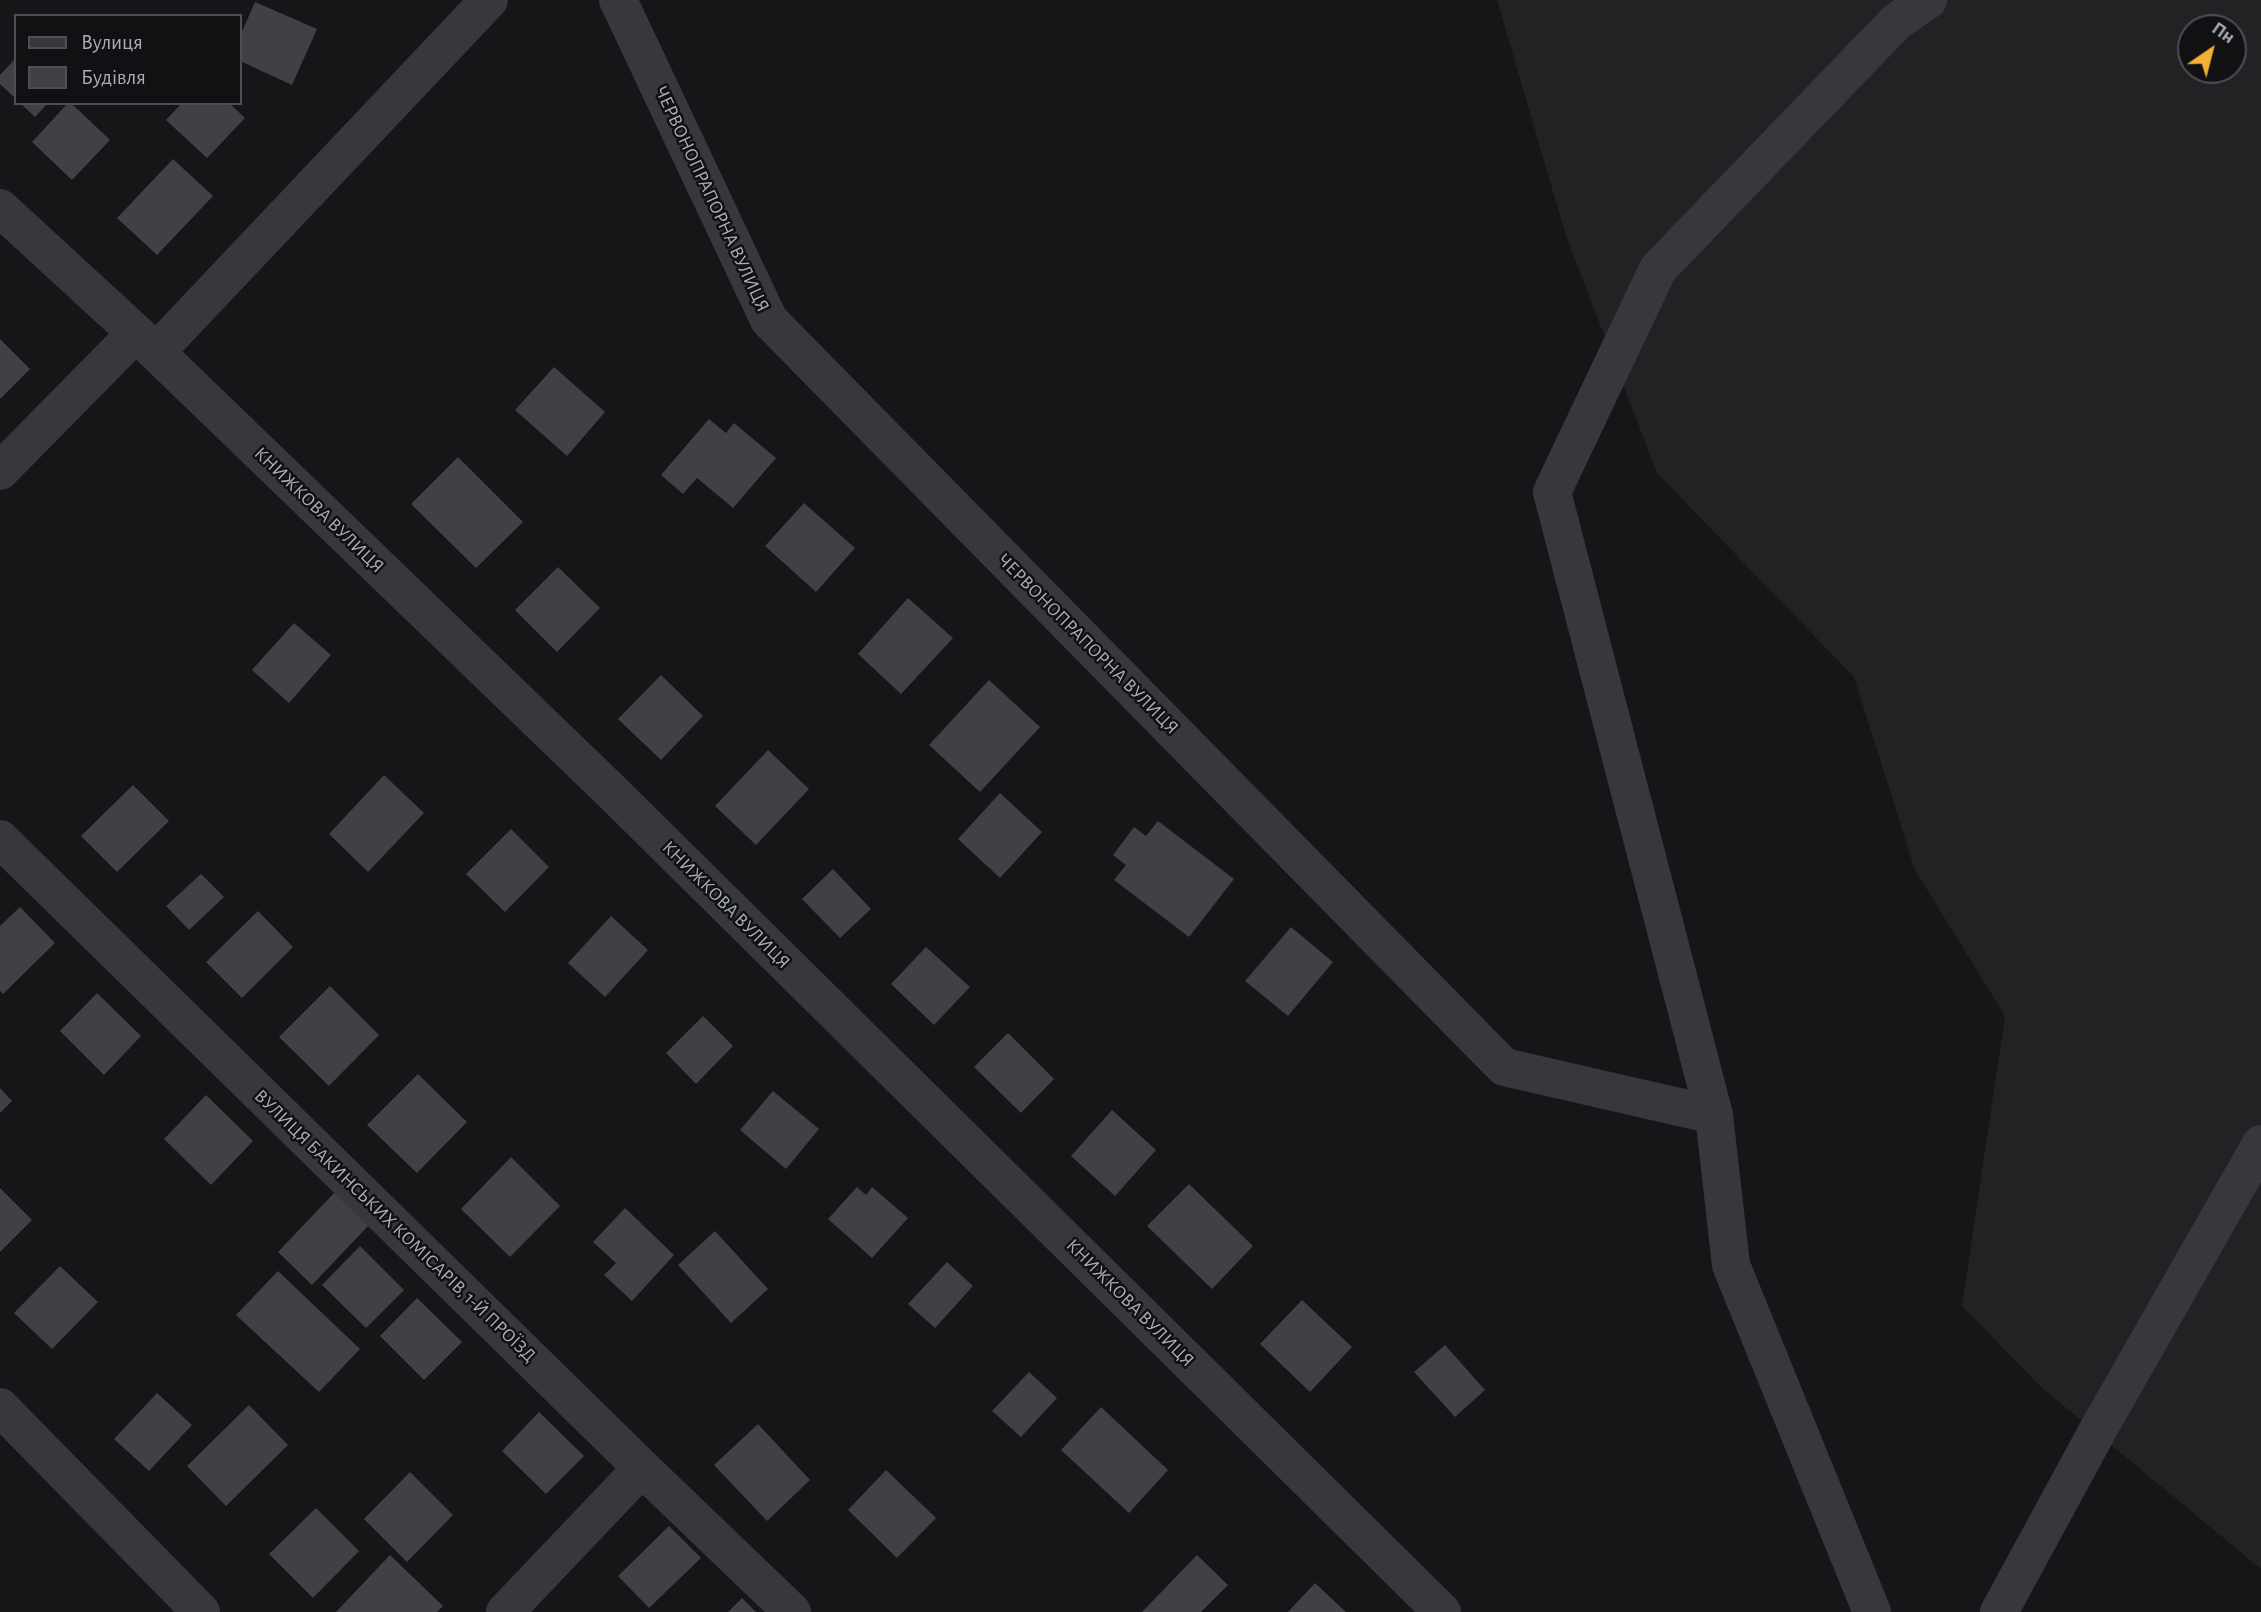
<!DOCTYPE html>
<meta charset="utf-8">
<style>
body{margin:0}
#map{position:relative;width:2261px;height:1612px;overflow:hidden;background:#161618;font-family:"Alegreya Sans",sans-serif}
canvas{display:block}
.legend{position:absolute;left:14px;top:14px;width:228px;height:91px;box-sizing:border-box;background:#111113;border:2px solid #4d4f55;margin:0;padding:9px 12px;list-style:none;font-size:21px;color:#a8adb8}
.legend li{display:flex;align-items:center;gap:14px;height:35px}
.legend b{width:35px;border:2px solid #4d4f55}
.north{position:absolute;left:2177px;top:14px;width:70px;height:70px;box-sizing:border-box;background:#111113;border:2px solid #4d4f55;border-radius:50%;rotate:35deg;font-size:19px;font-weight:700;line-height:28px;text-align:center;color:#a8adb8}
.north::after{content:'';display:block;margin:auto;width:24px;height:32px;background:#f2b134;clip-path:polygon(50% 0,100% 100%,50% 72%,0 100%)}
</style>
<div id="map">
<canvas width="2261" height="1612"></canvas>
<ul class="legend">
<li><b style="height:9px;background:#37383d"></b>Вулиця</li>
<li><b style="height:19px;background:#404145"></b>Будівля</li>
</ul>
<div class="north">Пн</div>
</div>
<script>
const ctx = document.querySelector('canvas').getContext('2d');
ctx.lineJoin = 'round';
function paint(path, color) { ctx.fillStyle = color; ctx.fill(path, 'evenodd'); }
function trace(path, color, width, dash) { ctx.strokeStyle = color; ctx.lineWidth = width; ctx.lineCap = dash ? 'butt' : 'round'; ctx.setLineDash(dash || []); ctx.stroke(path); }
function label(font, color, halo, rows, align = 'center') {
  ctx.font = font + ' "Alegreya Sans",sans-serif'; ctx.lineWidth = 5; ctx.setLineDash([]); ctx.textBaseline = 'middle'; ctx.strokeStyle = halo; ctx.fillStyle = color; for (const [text, x, y, turn = 0] of rows) {
    ctx.save(); ctx.translate(x, y); ctx.rotate((+turn || 0) * Math.PI / 180); ctx.textAlign = isNaN(turn) ? turn : align; if (halo) ctx.strokeText(text, 0, 0); ctx.fillText(text, 0, 0); ctx.restore();
  }
}
paint(new Path2D(`
 M1497 0H2261V1569L2041 1387 1962 1306 2005 1016 1915 870 1854 677 1657 473 1566 236ZM2191 28H2233V70H2191Z`), '#222225');
paint(new Path2D(`
 M255 2 317 29 292 85 240 61V36Z
 M16 58V99L0 84V75Z
 M20 103H48L35 117Z
 M68 103H71L110 140 72 180 32 142Z
 M182 103H229L245 118 207 158 166 120Z
 M173 159 213 196 157 255 117 218Z
 M0 339 30 369 0 399Z
 M554 367 605 412 567 456 515 410Z
 M709 419 726 433 734 423 776 458 733 508 697 478 683 494 661 475Z
 M458 457 523 522 476 568 411 504Z
 M804 503 855 548 816 592 765 546Z
 M558 567 600 608 557 652 515 610Z
 M908 598 953 638 901 694 858 654Z
 M294 623 331 655 289 703 252 670Z
 M661 675 703 716 661 760 618 719Z
 M989 680 1040 727 980 792 929 745Z
 M768 750 809 789 756 845 715 806Z
 M384 775 424 813 368 872 329 834Z
 M133 785 169 821 117 872 81 836Z
 M1000 793 1042 832 1000 878 958 839Z
 M1158 821 1234 879 1189 937 1114 880 1126 865 1113 855 1134 827 1146 836Z
 M511 829 549 867 505 912 466 874Z
 M833 869 871 909 840 938 802 899Z
 M201 874 224 897 189 930 166 906Z
 M20 907 55 943 3 994 0 991V926Z
 M258 911 293 947 242 998 206 962Z
 M611 916 648 950 605 997 568 963Z
 M1291 927 1333 962 1288 1016 1245 981Z
 M926 947 970 987 934 1025 891 984Z
 M330 986 379 1035 329 1086 279 1037Z
 M97 993 141 1036 104 1075 60 1031Z
 M703 1016 733 1046 696 1084 666 1053Z
 M1008 1033 1054 1079 1021 1113 974 1067Z
 M418 1074 467 1122 417 1173 367 1125Z
 M0 1088 12 1101 0 1113Z
 M773 1091 819 1129 786 1169 740 1130Z
 M206 1095 253 1141 211 1185 164 1139Z
 M1112 1110 1156 1150 1115 1196 1071 1156Z
 M511 1157 560 1206 510 1257 461 1209Z
 M1189 1184 1253 1246 1212 1289 1147 1226Z
 M857 1187 866 1195 872 1187 908 1218 872 1258 828 1219Z
 M0 1188 32 1220 0 1252Z
 M335 1192 369 1225 312 1285 278 1252Z
 M625 1208 674 1255 632 1301 604 1275 616 1263 593 1242Z
 M715 1231 768 1289 731 1323 678 1265Z
 M360 1246 404 1290 366 1328 322 1285Z
 M947 1262 973 1286 935 1328 908 1304Z
 M60 1266 98 1302 52 1349 14 1313Z
 M278 1271 360 1349 319 1392 236 1315Z
 M417 1298 462 1342 424 1380 380 1336Z
 M1302 1300 1352 1347 1310 1392 1260 1344Z
 M1445 1345 1485 1390 1455 1417 1414 1372Z
 M1029 1372 1057 1398 1021 1437 992 1411Z
 M157 1393 192 1425 149 1471 114 1439Z
 M249 1405 288 1445 226 1506 187 1466Z
 M1101 1407 1168 1470 1129 1513 1061 1450Z
 M539 1412 584 1456 546 1494 502 1451Z
 M758 1424 810 1480 767 1521 714 1465Z
 M886 1470 936 1518 897 1558 848 1510Z
 M410 1472 453 1515 407 1562 364 1519Z
 M316 1508 359 1551 313 1598 269 1554Z
 M669 1526 701 1558 649 1608 618 1576Z
 M390 1555 443 1606 437 1612H336Z
 M1197 1555 1228 1585 1201 1612H1142Z
 M1315 1583 1346 1612H1288Z
 M742 1598 756 1612H728Z`), '#404145');
trace(new Path2D(`
 M618 0 769 320 1504 1067 1714 1115
 M0 208 136 333 612 792 1442 1612
 M156 352 489 0
 M0 471 136 333
 M0 839 642 1468 792 1612
 M0 1407 201 1612
 M505 1612 642 1468
 M1872 1612 1731 1265 1714 1115 1552 492 1658 269 1897 21 1928 0
 M1999 1612 2099 1428 2261 1144`), '#37383d', 38);
label('19px', '#a8adb8', '#111113', [
 ["ЧЕРВОНОПРАПОРНА ВУЛИЦЯ",712,199,65],
 ["КНИЖКОВА ВУЛИЦЯ",319,510,44],
 ["ЧЕРВОНОПРАПОРНА ВУЛИЦЯ",1088,644,45],
 ["КНИЖКОВА ВУЛИЦЯ",726,905,45],
 ["ВУЛИЦЯ БАКИНСЬКИХ КОМІСАРІВ, 1-Й ПРОЇЗД",395,1226,44],
 ["КНИЖКОВА ВУЛИЦЯ",1130,1303,45]
]);
</script>
